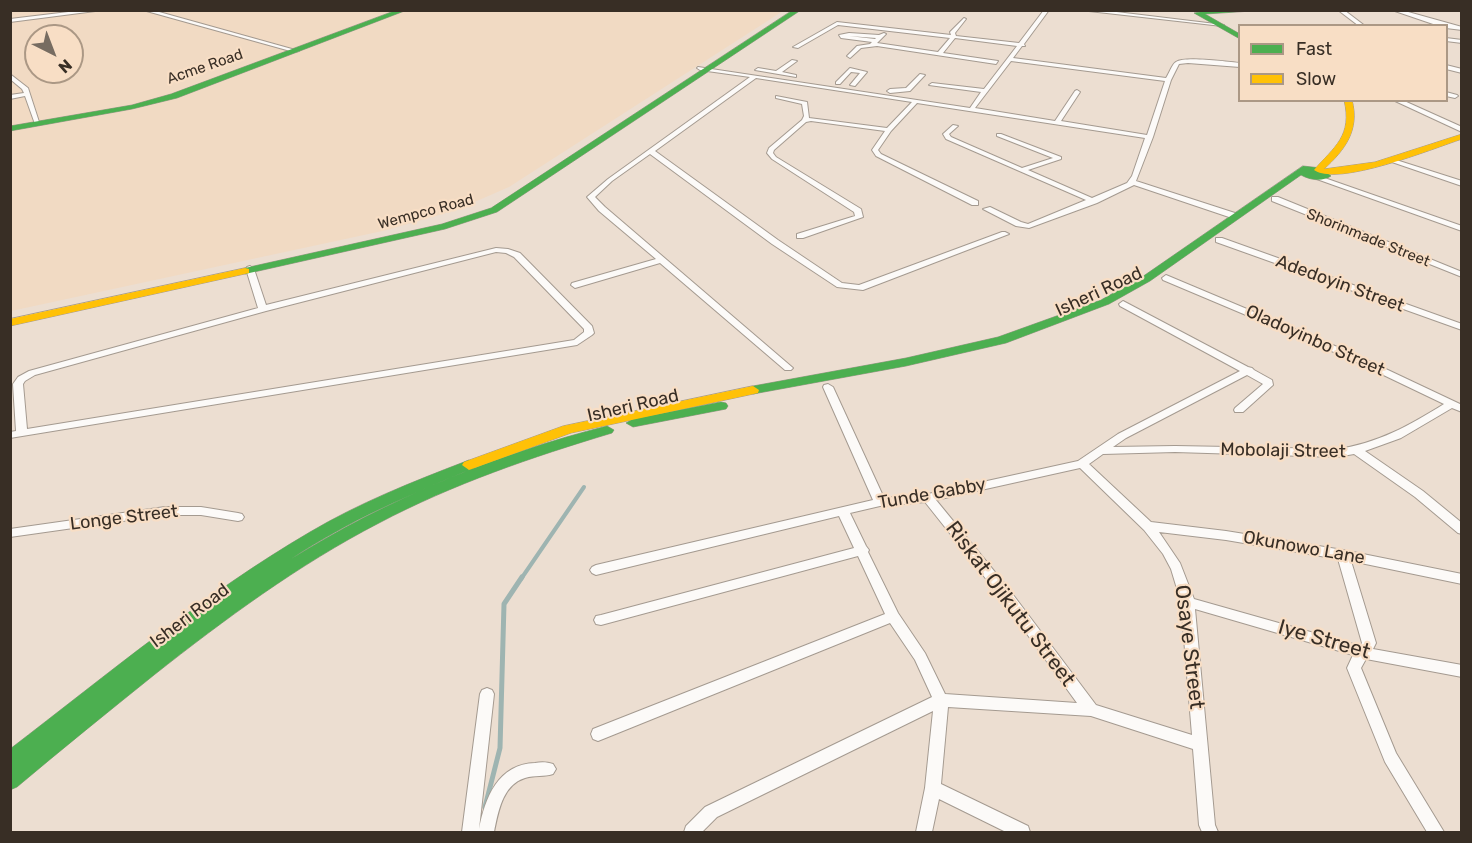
<!DOCTYPE html>
<style>
body{margin:0}
#map{position:relative;width:1472px;height:843px;overflow:hidden;background:#ecded1;font-family:Rubik,sans-serif}
canvas{display:block}
.frame{position:absolute;inset:0;border:12px solid #382e25;pointer-events:none}
.legend{position:absolute;left:1238px;top:24px;width:210px;height:78px;box-sizing:border-box;background:#f8dec5;border:2px solid #ab9885;margin:0;padding:8px 10px;list-style:none;font-size:18px;color:#382e25}
.legend li{display:flex;align-items:center;gap:12px;height:30px}
.legend b{width:30px;border:2px solid #ab9885}
.north{position:absolute;left:24px;top:24px;width:60px;height:60px;box-sizing:border-box;background:#f8dec5;border:2px solid #ab9885;border-radius:50%;rotate:138deg;font-size:16px;font-weight:700;line-height:24px;text-align:center;color:#382e25}
.north::after{content:'';display:block;margin:auto;width:21px;height:27px;background:#776c61;clip-path:polygon(50% 0,100% 100%,50% 72%,0 100%)}
</style>
<div id="map">
<canvas width="1472" height="843"></canvas>
<div class="frame"></div>
<ul class="legend">
<li><b style="height:8px;background:#4caf50"></b>Fast</li>
<li><b style="height:8px;background:#ffc107"></b>Slow</li>
</ul>
<div class="north">N</div>
</div>
<script>
const ctx = document.querySelector('canvas').getContext('2d');
ctx.lineJoin = 'round';
function paint(path, color) { ctx.fillStyle = color; ctx.fill(path, 'evenodd'); }
function trace(path, color, width, dash) { ctx.strokeStyle = color; ctx.lineWidth = width; ctx.lineCap = dash ? 'butt' : 'round'; ctx.setLineDash(dash || []); ctx.stroke(path); }
function label(font, color, halo, rows, align = 'center') {
  ctx.font = font + ' Rubik,sans-serif'; ctx.lineWidth = 4.5; ctx.setLineDash([]); ctx.textBaseline = 'middle'; ctx.strokeStyle = halo; ctx.fillStyle = color; for (const [text, x, y, turn = 0] of rows) {
    ctx.save(); ctx.translate(x, y); ctx.rotate((+turn || 0) * Math.PI / 180); ctx.textAlign = isNaN(turn) ? turn : align; if (halo) ctx.strokeText(text, 0, 0); ctx.fillText(text, 0, 0); ctx.restore();
  }
}
paint(new Path2D(`
 M10 11H783L509 187 456 210 387 230 11 311ZM36 36H72V72H36Z`), '#f1dac3');
trace(new Path2D(`
 M521 579 584 487`), '#9eb4b1', 4);
trace(new Path2D(`
 M485 807 500 748 504 604 522 577`), '#9eb4b1', 5);
const street = new Path2D(`
 M85 10H103L10 22V19Z
 M143 10H152L299 51 294 52Z
 M1044 10H1049L1024 44 1025 46H1022L1013 58 1166 78C1169 74 1172 64 1176 62 1185 56 1227 62 1240 63V67L1188 63 1179 64 1171 80 1153 137 1136 181 1238 214V218H1232L1134 185 1097 203 1029 228 1016 226 983 209 990 207 1021 222 1028 224 1086 200 946 139 943 134 953 125 958 126 949 134 951 137 1022 168 1053 158 997 136V134H1001L1061 157V159L1028 170 1092 198 1127 183 1132 176 1145 138 917 103 891 131 878 150 881 154 978 201V205H972L876 156 872 150 885 131 811 121 806 122 774 150 773 153 776 157 861 209 863 217 803 238H797V234L855 216 854 212 772 159 767 153 769 148 802 120 804 116 802 104 776 98V96L807 102 809 118 887 128 912 102 756 78 655 151 778 240 842 283 859 285 1002 232H1005L1009 234 863 290 837 287 772 244 650 154 612 181 595 197 605 207 793 368 791 370H785L660 263 575 288 571 285 572 283 656 259 599 211 587 197 608 179 750 77 700 70 697 68 698 67 970 108 981 92 929 85 932 83 984 89 1017 46 955 38 943 53 998 61 996 64 877 46 861 48 850 58 847 56 857 46 870 44 872 42 841 38 839 35 849 33 879 35 884 33 886 34 877 43 938 52 950 38 838 25 798 48 793 47 837 22 951 35 950 32 964 18 966 19 955 33 956 36 1019 43ZM849 36 876 38 875 39ZM1011 61 1165 81 1147 135 1061 121 1080 92 1077 90 1075 91 1055 121 975 108Z
 M1080 10H1100L1224 25 1222 26Z
 M1338 10H1344L1365 26H1359Z
 M1392 10H1401L1462 27V30L1446 28V26H1439Z
 M1446 38 1462 40V43L1446 41Z
 M792 60 797 61 782 72 796 75V77L755 70 758 68 776 71Z
 M1446 65 1462 69V73L1446 69Z
 M850 68 867 72 855 86 850 85 860 73 851 72 840 84H836V82Z
 M10 74 28 88 40 125 35 124 25 96 10 99V95L24 93 22 89 10 79Z
 M920 74 925 75 910 91 890 93 887 91 890 89 906 88Z
 M1446 92 1457 95 1458 96 1455 98 1446 96Z
 M1393 100H1402L1462 127V132Z
 M1389 159H1393L1462 181V186L1389 161Z
 M1316 175 1462 226V231L1314 178V176Z
 M1272 197H1278L1462 272V277L1272 201Z
 M1216 238H1222L1462 324V330L1216 242Z
 M496 248 508 249 520 253 592 326 594 333 592 335 577 345 10 438V432L16 431 13 384 18 377 29 371 258 308 246 269 247 267 250 266 254 269 266 305ZM496 252 506 253 514 257 584 329V332L574 340 27 429 23 384 25 381 35 375 266 311Z
 M1166 275 1354 354 1462 405V412L1452 408 1401 438 1365 451 1423 491 1462 523V534L1458 533 1415 497 1354 454 1337 457 1175 452 1103 454 1089 464 1151 522 1226 531 1343 550 1462 574V584L1351 561 1376 643 1373 649 1462 665V677L1366 659 1361 668 1396 753 1444 832H1427L1385 762 1347 668 1353 655 1195 609 1215 825 1218 832H1202L1199 825 1193 749 1091 716 948 707 941 784 1028 826 1030 832H1006L939 799 932 832H916L925 788 933 711 717 817 702 832H684L686 826 705 807 932 697 915 660 890 623 603 739 598 741 593 739 591 734 593 729 885 614 858 556 601 625 596 624 594 620 596 616 601 615 854 548 839 516 596 575 592 573 590 570 592 567 596 565 873 500 823 387 824 385 828 384 833 387 884 498 928 494 1078 461 1118 434 1240 371 1120 306 1119 304 1123 301 1248 367 1252 368 1254 370 1272 380 1273 385 1243 412H1235L1234 410 1235 408 1263 384 1247 375 1126 438 1113 447 1175 446 1337 449C1377 444 1410 425 1444 404L1348 358 1163 280 1162 278ZM1080 468 1144 530 1163 554 1171 569 1181 602 1192 735 1096 705 1008 588 936 500ZM925 502 998 594 1077 703 945 694 925 653 898 613 868 552 869 550 866 546 850 513 880 506ZM1159 532 1226 540 1338 559 1362 643 1360 646 1194 599 1180 563Z
 M165 507H201L238 513 242 514 244 517 242 520 238 521 201 515H165L10 537V529Z
 M487 688 492 690 494 694 479 829C485 798 498 764 535 763 541 762 547 762 553 764L556 769 553 774C544 777 535 775 525 778 502 785 498 813 494 832H462L480 694 482 690Z`);
const fast = new Path2D(`
 M397 10H407L177 98 132 109 10 131V126L132 105 171 94Z
 M793 10H801L497 212 445 229 245 274 240 271 245 268 442 224 491 208Z
 M1268 10 1205 14 1240 34V39L1194 13 1213 10Z
 M1303 166 1321 168 1331 176C1322 182 1310 180 1301 175L1150 281 1109 304 1006 343 906 366 753 394 747 390 753 386 906 358 998 337 1101 300 1142 277Z
 M721 402 726 403 728 406 726 409 633 427 626 423 633 419Z
 M607 426 614 430 612 433C532 457 453 484 379 523 298 565 225 619 154 675 108 712 62 749 17 787L10 790V749C108 674 204 594 310 532 359 503 412 482 464 462L469 460 476 465 474 468C411 494 348 521 291 559 388 499 496 454 607 426Z`);
const slow = new Path2D(`
 M1344 100H1352C1360 130 1345 150 1324 169L1375 162 1462 134V139C1432 149 1338 187 1314 170 1334 147 1353 136 1344 100Z
 M245 268 249 269V273L10 326V319Z
 M753 386 759 390 758 393 571 433 469 470 462 465 464 462 563 426Z`);
trace(street, '#a49a90', 2);
trace(fast, '#a49a90', 1);
trace(slow, '#a49a90', 1);
paint(street, '#fcfaf8');
paint(fast, '#4caf50');
paint(slow, '#ffc107');
label('15px', '#382e25', '#f8dec5', [
 ["Acme Road",205,67,-19],
 ["Wempco Road",426,212,-15],
 ["Shorinmade Street",1368,238,22]
]);
label('18px', '#382e25', '#f8dec5', [
 ["Adedoyin Street",1340,284,20],
 ["Isheri Road",1099,292,-25],
 ["Oladoyinbo Street",1315,341,24],
 ["Isheri Road",633,406,-13],
 ["Mobolaji Street",1283,451,1],
 ["Tunde Gabby",932,494,-10],
 ["Longe Street",124,518,-7],
 ["Okunowo Lane",1304,548,10],
 ["Isheri Road",190,616,-37]
]);
label('21px', '#382e25', '#f8dec5', [
 ["Riskat Ojikutu Street",1010,604,53],
 ["Iye Street",1324,640,16],
 ["Osaye Street",1189,647,83]
]);
</script>
